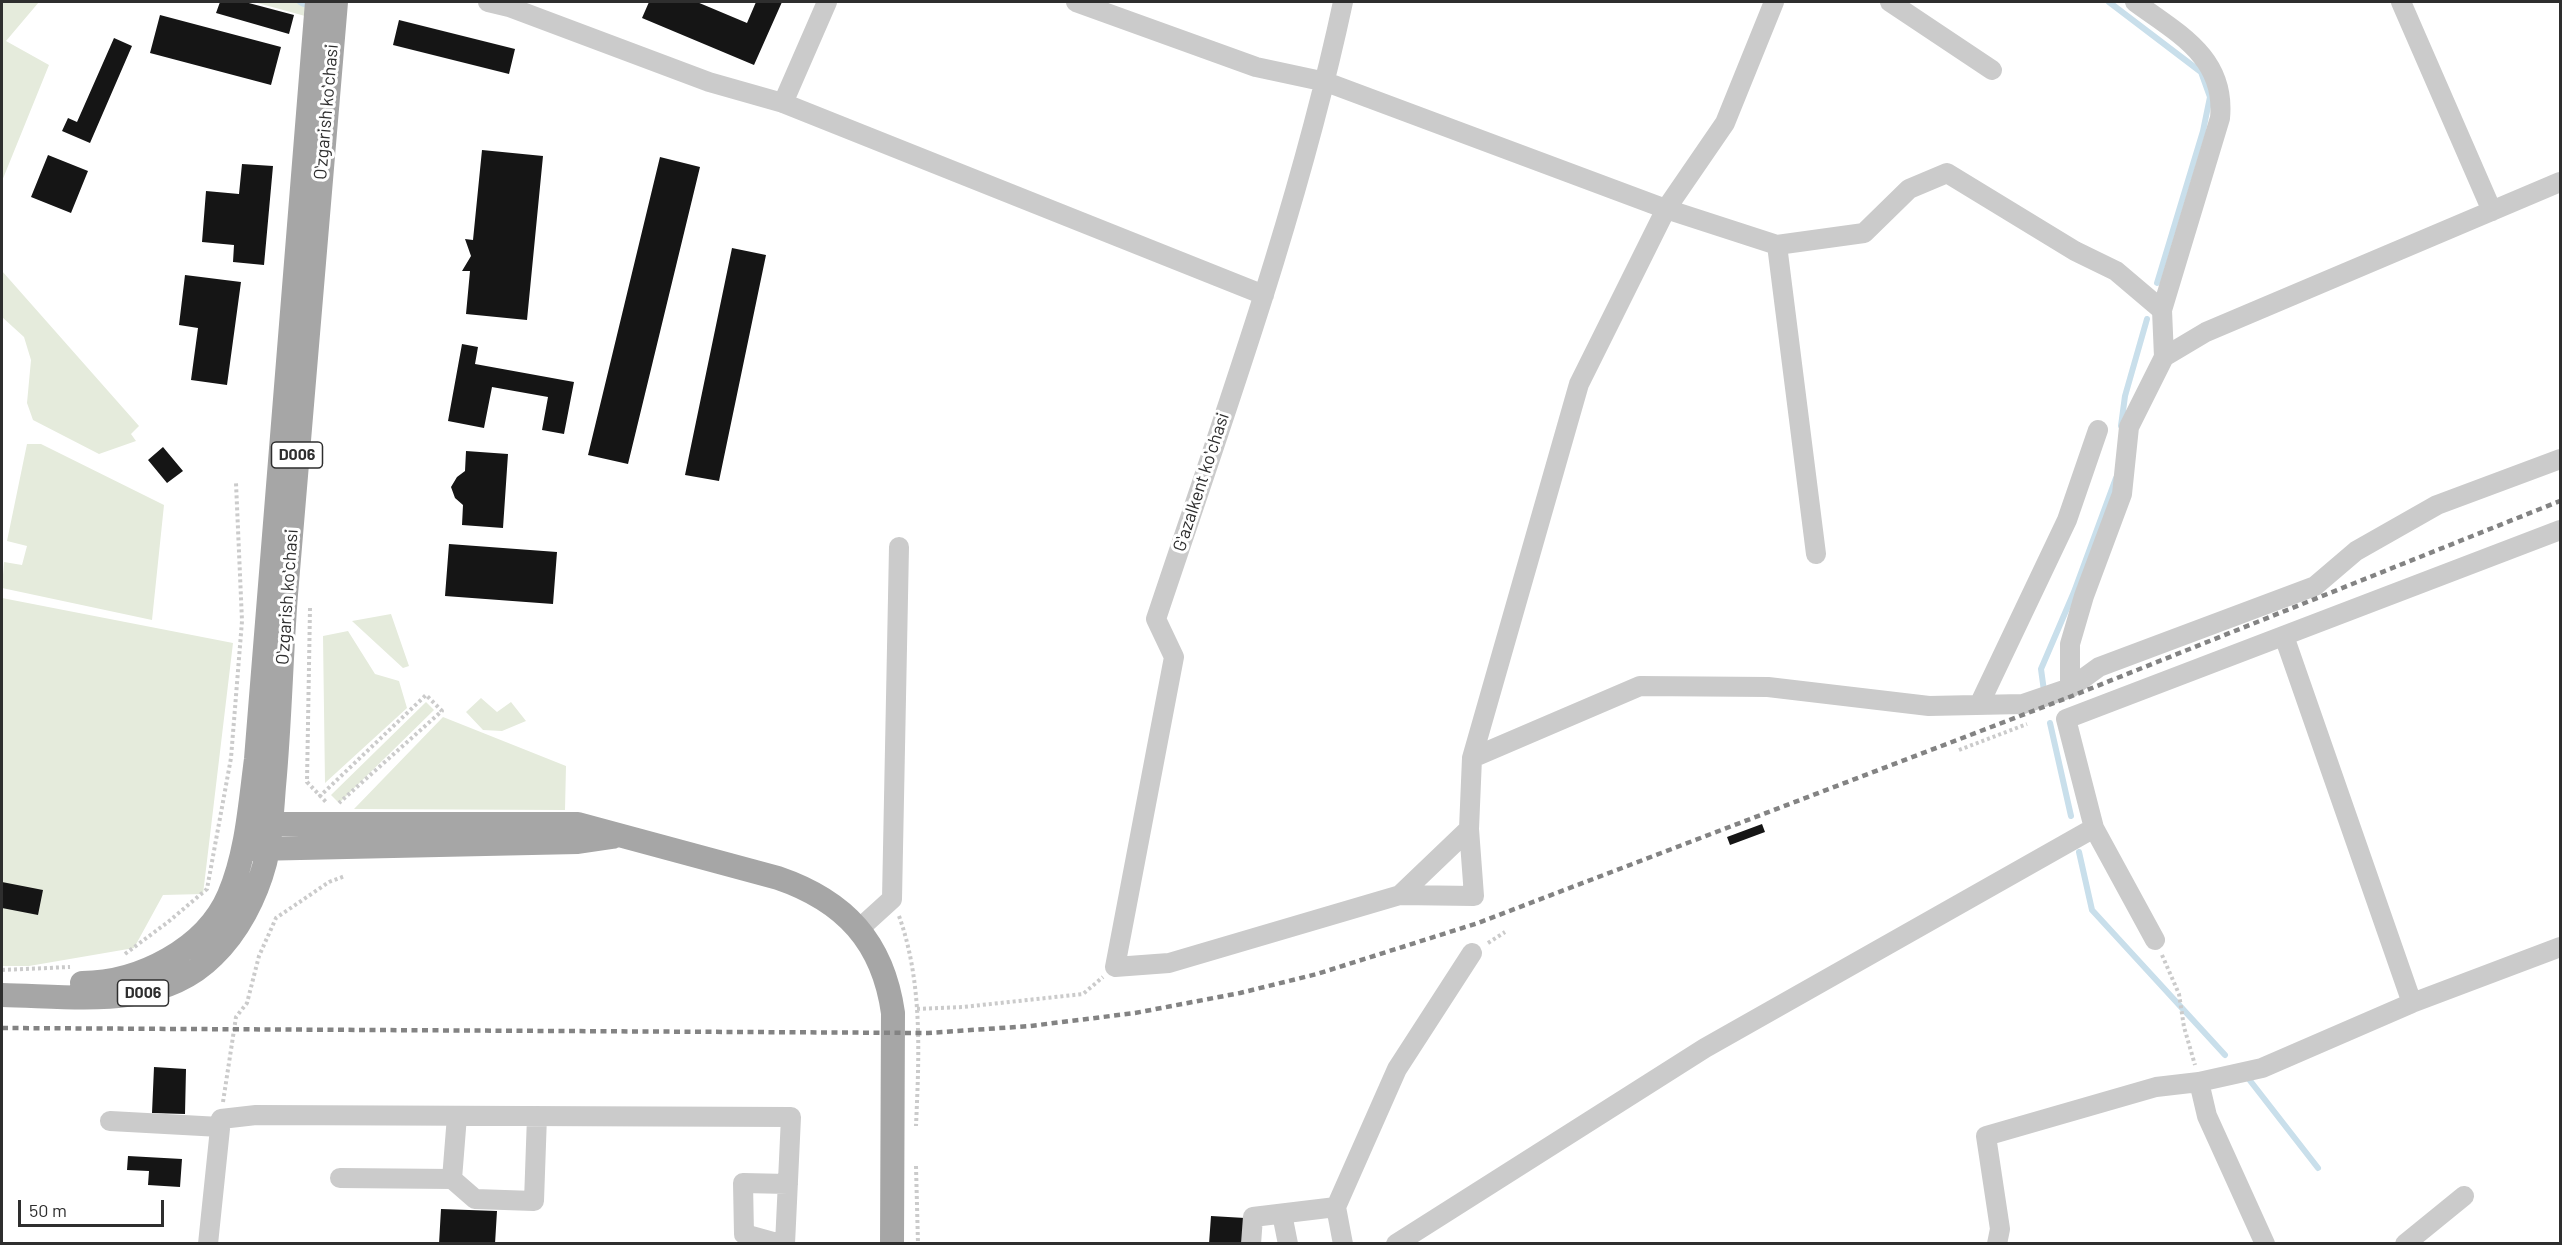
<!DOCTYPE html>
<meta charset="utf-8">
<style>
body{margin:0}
#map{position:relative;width:2562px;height:1245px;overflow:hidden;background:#fff;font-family:Barlow,sans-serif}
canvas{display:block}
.frame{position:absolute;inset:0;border:3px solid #2e2e2e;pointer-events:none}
.scale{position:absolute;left:18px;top:1200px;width:146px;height:27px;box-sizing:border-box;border:3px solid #2e2e2e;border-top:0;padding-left:8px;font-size:18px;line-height:21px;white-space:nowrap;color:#2e2e2e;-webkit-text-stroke:4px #fff;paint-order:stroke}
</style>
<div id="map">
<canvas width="2562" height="1245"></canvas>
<div class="frame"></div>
<div class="scale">50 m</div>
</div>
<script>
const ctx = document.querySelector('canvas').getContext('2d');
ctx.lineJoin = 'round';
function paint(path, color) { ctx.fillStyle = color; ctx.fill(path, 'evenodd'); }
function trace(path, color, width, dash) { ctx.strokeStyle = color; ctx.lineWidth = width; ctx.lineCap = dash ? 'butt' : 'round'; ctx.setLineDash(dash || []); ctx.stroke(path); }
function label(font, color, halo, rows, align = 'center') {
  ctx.font = font + ' Barlow,sans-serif'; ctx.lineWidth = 6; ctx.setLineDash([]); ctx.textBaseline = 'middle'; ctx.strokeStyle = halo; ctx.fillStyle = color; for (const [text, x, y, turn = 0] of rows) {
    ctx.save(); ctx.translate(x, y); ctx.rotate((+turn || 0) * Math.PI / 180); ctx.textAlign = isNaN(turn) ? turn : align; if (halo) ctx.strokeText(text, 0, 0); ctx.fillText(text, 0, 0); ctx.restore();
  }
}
paint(new Path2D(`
 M2 2H39L6 41 49 65 2 181Z
 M254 2H308L305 16Z
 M2 271 139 426 131 434 136 441 99 454 33 420 27 403 31 360 24 337 2 317Z
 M27 444H41L164 505 152 620 2 588 4 562 22 565 27 546 7 541Z
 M2 598 233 643 203 894 163 895 134 948 29 966H2Z
 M391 614 409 666 403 668 352 621Z
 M348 631 375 674 399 681 407 708 325 783 323 636Z
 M481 698 497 712 511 702 526 721 502 731 483 730 466 712Z
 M426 702 434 710 339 803 331 795Z
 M443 717 566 766 565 810 354 809Z`), '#e5ebdc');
trace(new Path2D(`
 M300 2 304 4
 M2109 2 2201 72 2210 97 2203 131 2157 283
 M2121 426 2125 396 2147 319
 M2044 691 2041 669 2074 592 2116 478
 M2050 723 2071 816
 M2079 852 2092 910 2225 1055
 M2248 1078 2318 1168`), '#c9dfeb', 6);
paint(new Path2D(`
 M220 2H245L294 15 289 34 216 13Z
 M649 2H697L747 23 756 2H782L754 65 642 18Z
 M160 15 281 47 271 85 150 53Z
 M399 20 515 49 509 74 393 45Z
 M114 38 132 46 90 143 62 131 68 118 77 122Z
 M482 150 543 156 527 320 466 314 470 271H462L471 256 465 239 473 240Z
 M48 155 88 171 71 213 31 197Z
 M660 157 700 167 628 464 588 455Z
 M242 164 273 166 264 265 233 262 234 245 202 242 206 191 239 194Z
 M732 248 766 255 719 481 685 475Z
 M185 275 241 282 227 385 191 380 198 328 179 325Z
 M462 344 478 347 475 364 574 382 564 434 542 430 548 397 492 387 484 428 448 421Z
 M163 447 183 471 167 483 148 460Z
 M466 451 508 454 503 528 462 525 463 505 455 498 451 487 457 477 465 471Z
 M449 544 557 552 553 604 445 596Z
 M1762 824 1765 832 1730 845 1727 837Z
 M2 882 43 890 38 915 2 908Z
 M154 1067 186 1069 185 1114 152 1113Z
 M128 1156 182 1159 180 1187 148 1185 149 1171 127 1170Z
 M441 1209 497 1211 495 1244H439Z
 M1211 1216 1245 1218 1243 1244H1209Z`), '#151515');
trace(new Path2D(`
 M310 608 307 782 327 803
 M1959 750 2027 724
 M319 797 426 695 442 711 339 803
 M899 916C923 983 919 1056 916 1126
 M1488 943 1505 932
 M125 954 168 922 207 889 231 758 242 621 236 483
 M2162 955 2179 994 2184 1027 2195 1065
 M2 970 70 967
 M917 1009 963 1007 1083 994 1103 977
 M223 1102 236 1017 247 1003 259 956 276 918 329 882 345 876
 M916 1166 918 1244`), '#cbcbcb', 4, [3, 3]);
trace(new Path2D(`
 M488 2 509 7 709 82 783 103 1264 295
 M1076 2 1256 67 1326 82 1666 209 1777 245 1864 233 1909 189 1947 173 2075 251 2116 271 2162 310
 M1343 2C1298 212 1224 415 1156 619L1174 657 1115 967 1169 963 1400 895 1474 896 1469 829 1472 758 1579 384 1666 209 1725 123 1774 2
 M1890 2 1992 70
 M2135 2C2177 33 2226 57 2220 118L2162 310 2164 357
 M2401 2 2492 211
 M783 103 827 2
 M1777 245 1816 554
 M2284 636 2412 1003
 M2070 688 2099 667 2315 586 2356 551 2437 505 2560 459
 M1979 705 2067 520 2098 430
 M1472 758 1640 686 1768 687 1929 706 2023 704 2070 688V644L2084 596 2122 494 2129 427 2164 357 2206 332 2560 182
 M1400 895 1469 829
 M859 929 892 899 899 547
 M2155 940 2094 828 2066 719 2560 530
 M2199 1082 2207 1116 2265 1244
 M110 1121 220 1127
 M340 1178 452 1179 475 1199 534 1201 537 1116
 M452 1179 457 1116
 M1282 1214 1288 1244
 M208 1244 221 1119 256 1115 791 1117 785 1244
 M780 1244 744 1234 743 1183 788 1184
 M1251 1244 1253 1217 1336 1207
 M1343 1244 1336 1207 1397 1069 1472 953
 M1396 1244 1705 1048 2094 828
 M1997 1244 2000 1229 1986 1136 2156 1087 2199 1082 2262 1068 2412 1003 2560 947
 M2405 1244 2464 1196`), '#cbcbcb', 20);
trace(new Path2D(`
 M257 824H578L778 878C845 901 883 942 893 1013L892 1244
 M254 849 578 842 612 837
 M82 983C139 983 206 949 229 895 247 853 250 804 256 759L317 2
 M2 995C72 996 158 1011 213 956 238 932 256 897 265 863 271 838 272 811 274 786 280 722 281 658 286 594 302 396 319 199 336 2`), '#a6a6a6', 24);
trace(new Path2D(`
 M2 1028 928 1033 1030 1026 1135 1013 1240 993 1317 974 1478 923 2067 698 2560 501`), '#838383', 4.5, [6, 4.5]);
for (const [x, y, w] of [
 [297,455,51],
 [143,993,51]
]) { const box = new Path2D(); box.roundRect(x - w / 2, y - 13, w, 26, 4.5); ctx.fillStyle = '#fff'; ctx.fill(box); trace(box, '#2e2e2e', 1.5); }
label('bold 16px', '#2e2e2e', null, [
 ["D006",297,455],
 ["D006",143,993]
]);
label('18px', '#2e2e2e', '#fff', [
 ["Oʻzgarish koʻchasi",326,112,-85],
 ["Gʻazalkent koʻchasi",1201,482,-72],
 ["Oʻzgarish koʻchasi",287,597,-86]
]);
</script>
